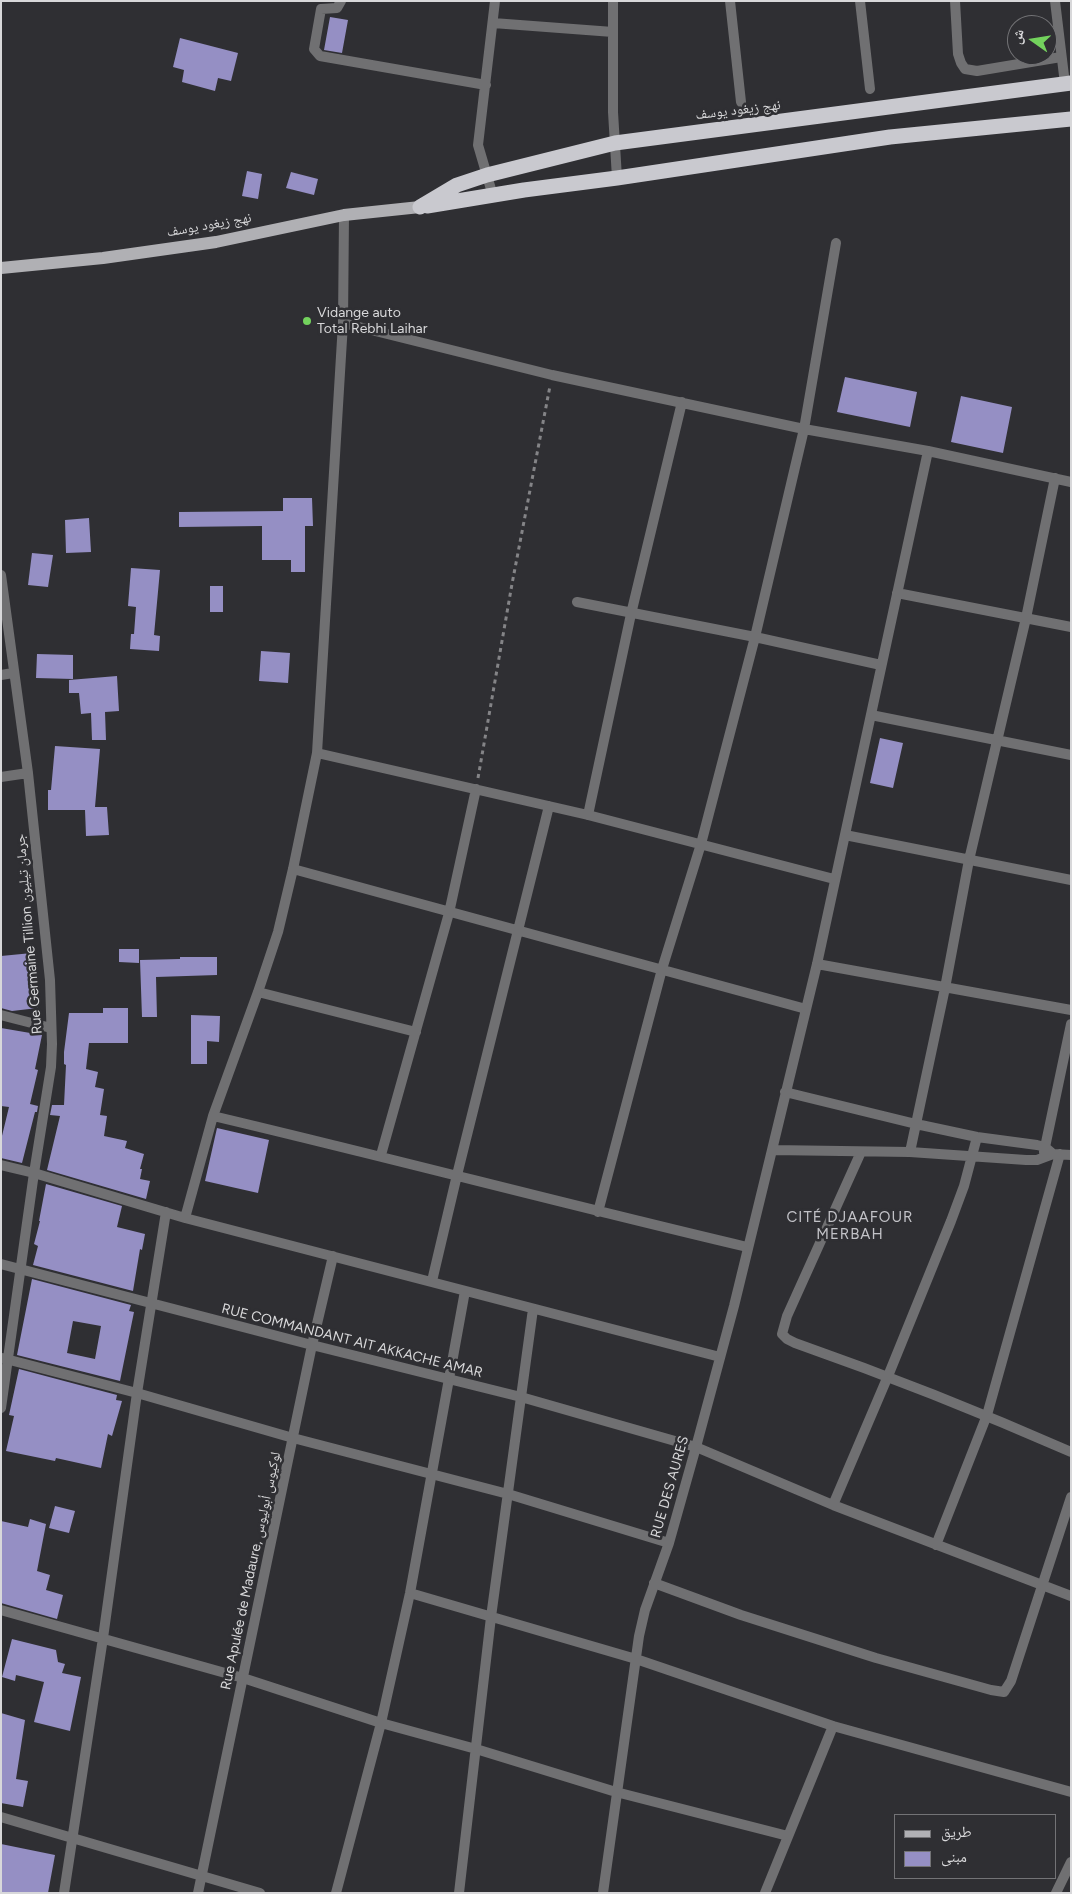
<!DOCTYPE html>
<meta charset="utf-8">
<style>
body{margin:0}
#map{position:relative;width:1072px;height:1894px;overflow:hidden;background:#2f2f33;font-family:Figtree,"Noto Naskh Arabic",sans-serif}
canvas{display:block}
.frame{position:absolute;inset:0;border:2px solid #d8d8da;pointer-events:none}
.legend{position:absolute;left:894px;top:1814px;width:162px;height:65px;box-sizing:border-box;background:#2f2f33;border:1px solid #737376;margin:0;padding:6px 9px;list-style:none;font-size:15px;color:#d8d8da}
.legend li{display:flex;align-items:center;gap:10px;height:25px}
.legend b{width:25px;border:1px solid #737376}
.north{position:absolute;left:1007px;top:15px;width:50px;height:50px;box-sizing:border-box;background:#2f2f33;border:1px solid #737376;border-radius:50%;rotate:283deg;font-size:14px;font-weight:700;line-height:20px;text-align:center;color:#d8d8da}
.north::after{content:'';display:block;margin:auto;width:18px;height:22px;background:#73d25d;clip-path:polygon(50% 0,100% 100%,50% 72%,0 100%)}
</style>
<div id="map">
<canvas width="1072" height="1894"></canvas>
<div class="frame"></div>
<ul class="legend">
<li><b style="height:6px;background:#b0b0b4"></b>طريق</li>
<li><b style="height:14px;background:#958fc4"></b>مبنى</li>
</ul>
<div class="north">ش</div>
</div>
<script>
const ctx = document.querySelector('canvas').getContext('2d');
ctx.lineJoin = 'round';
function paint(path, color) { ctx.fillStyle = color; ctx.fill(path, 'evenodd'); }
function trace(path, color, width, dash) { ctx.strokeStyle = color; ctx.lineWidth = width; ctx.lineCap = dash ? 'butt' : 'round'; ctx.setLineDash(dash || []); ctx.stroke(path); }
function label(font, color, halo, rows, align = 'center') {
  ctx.font = font + ' Figtree,"Noto Naskh Arabic",sans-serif'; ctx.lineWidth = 5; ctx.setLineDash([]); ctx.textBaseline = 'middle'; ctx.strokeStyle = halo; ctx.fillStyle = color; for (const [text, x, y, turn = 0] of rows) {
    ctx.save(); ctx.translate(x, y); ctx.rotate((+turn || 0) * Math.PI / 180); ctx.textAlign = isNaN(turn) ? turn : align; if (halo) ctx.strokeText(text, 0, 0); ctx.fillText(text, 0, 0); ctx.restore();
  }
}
paint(new Path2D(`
 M330 17 348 20 342 53 324 50Z
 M180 38 238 53 231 81 218 78 215 91 182 82 184 70 173 67Z
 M247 171 262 174 258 199 242 196Z
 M291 172 318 179 314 195 286 188Z
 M845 377 917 392 910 427 837 412Z
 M961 396 1012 407 1003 453 951 442Z
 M283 498H312L313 526H305V572H291V560H262V526L179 527V512L283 511Z
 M89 518 91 552 66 553 65 520Z
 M32 553 53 555 48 587 28 585Z
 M131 568 160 570 154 635 160 636 159 651 130 649 131 634H134L136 607 128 606Z
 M210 586H223V612H210Z
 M261 651 290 653 288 683 259 681Z
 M37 654 73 655V679L36 678Z
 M117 676 119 711 105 712 106 740H92L91 713 81 714 79 693H69V680Z
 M880 738 903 743 893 788 870 783Z
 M55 746 100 749 95 807H107L109 835 86 836 85 810H48V790H51Z
 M119 949H139V963L119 962Z
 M32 953 38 1008 12 1011 1 1008V956Z
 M180 957H217V975L156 977 157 1017H142L140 960 180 959Z
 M103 1008H128V1043H89L86 1069 98 1072 95 1087 104 1089 100 1115 107 1116 104 1136 127 1141 125 1148 144 1154 140 1169H142L140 1179 150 1181 146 1199 47 1170 60 1116 50 1115 52 1105H64L66 1065 64 1064V1052L69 1013H103Z
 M191 1015 220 1016 219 1042 207 1041V1064H191Z
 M1 1028 42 1035 35 1069 38 1070 30 1104 38 1106 37 1112H35L22 1163 1 1158V1140L9 1107 1 1106Z
 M217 1128 269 1140 258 1193 205 1181Z
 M46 1184 122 1206 117 1227 145 1234 142 1250 140 1249 133 1291 33 1265 38 1246 34 1244 40 1221H39Z
 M32 1279 131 1305 129 1311 134 1312 120 1381 17 1355ZM73 1321 101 1326 95 1359 67 1353Z
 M19 1369 117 1395 116 1400 122 1401 112 1436 108 1434 101 1468 56 1458 55 1461 6 1451 14 1416 9 1415Z
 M55 1506 75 1511 69 1533 49 1528Z
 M30 1519 46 1524 37 1571 50 1575 46 1590 63 1595 57 1619 1 1603V1521L28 1527Z
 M12 1639 56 1650 58 1662 65 1664 62 1673 81 1677 70 1731 34 1722 44 1682 16 1675 15 1681 2 1677Z
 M1 1713 25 1720 16 1779 28 1781 23 1807 1 1803Z
 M1 1844 55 1855 48 1893H1Z`), '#958fc4');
trace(new Path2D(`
 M478 778 512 584 550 386`), '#848487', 3, [4, 4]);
trace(new Path2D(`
 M341 1 337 8 321 9 314 49 320 56 486 85
 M613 1V112L617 178
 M730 1 741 102
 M860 1 870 89
 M955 1 958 54 961 63 965 69 977 71 1061 57
 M1055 1 1065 84
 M493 23 613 32
 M493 196 478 145 495 1
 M344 215 343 323 552 375 804 429 928 451 1071 482
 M1 575 28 773 50 980 52 1044 51 1067 34 1173 1 1408
 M897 593 1071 627
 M577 602 755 637 881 665
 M1 675 13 673
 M871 715 1071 755
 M317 753 588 815 834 879
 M1 777 28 773
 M588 815 631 614 682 402
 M845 835 1071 880
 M293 869 806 1009
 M817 964 1071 1010
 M258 992 416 1032
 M1 1015 51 1028
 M785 1092 916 1124 977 1137 1037 1145 1045 1147 1053 1154
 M213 1116C391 1158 568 1205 747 1247
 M772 1150 910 1152 1026 1160H1037L1053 1154 1071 1155
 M861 1152 787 1316 782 1334 787 1339 795 1343C889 1376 980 1412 1071 1452
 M910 1152 945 988 969 860 1026 618 1055 478
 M1044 1152 1071 1024
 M381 1155 449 913 476 789
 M1 1165 34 1173 185 1218 720 1357
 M598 1212 662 969 701 844 755 637 804 429 836 243
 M185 1218 213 1116 258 992 278 932 293 869 317 753 343 323
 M1 1264 312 1345 521 1397 696 1447 833 1505 1071 1596
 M432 1281 457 1175 549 806
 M2 1358 137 1393 293 1438 508 1494 669 1543
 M833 1505 888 1376 951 1221 964 1186 977 1137
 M936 1545 987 1415 1060 1154
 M654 1583 741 1615 876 1658 991 1690 1004 1692 1011 1681 1071 1497
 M410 1593 636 1659 833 1726 1071 1792
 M1 1610 243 1678 381 1723 476 1749 616 1792 788 1836
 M1 1817 260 1893
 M64 1893 103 1638 137 1393 166 1212
 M198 1893 312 1345 333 1256
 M336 1893 381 1723 410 1593 465 1291
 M459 1893 491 1617 533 1309
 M603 1893 639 1636 645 1610 669 1543 696 1447 734 1306 772 1150 817 964 928 451
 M765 1893 833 1726
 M1056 1893 1071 1862`), '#707072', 10);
trace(new Path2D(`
 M1 268 103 258 216 242 344 215 420 207`), '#b0b0b4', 12);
trace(new Path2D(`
 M427 206 524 190 617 178 890 137 1071 119
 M420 207 457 185 487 175 615 143 1071 83`), '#c9c9cf', 15);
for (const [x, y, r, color] of [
 [307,321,5,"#73d25d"]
]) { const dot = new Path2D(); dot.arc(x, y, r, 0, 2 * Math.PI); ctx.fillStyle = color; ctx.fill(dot); trace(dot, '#2f2f33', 2); }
label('14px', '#d8d8da', '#2f2f33', [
 ["نهج زيغود يوسف",738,110,-7],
 ["نهج زيغود يوسف",209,225,-10],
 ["Rue Germaine Tillion جرمان تيليون",29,934,-95],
 ["RUE COMMANDANT AIT AKKACHE AMAR",352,1341,14],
 ["RUE DES AURES",670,1487,-74],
 ["Rue Apulée de Madaure, لوكيوس أبوليوس",251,1571,-78]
]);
label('14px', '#d8d8da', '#2f2f33', [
 ["Vidange auto",317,313],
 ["Total Rebhi Laihar",317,329]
], 'left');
ctx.letterSpacing = '1px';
label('15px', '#c2c2c7', '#2f2f33', [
 ["CITÉ DJAAFOUR",850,1218],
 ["MERBAH",850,1235]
]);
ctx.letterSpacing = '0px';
</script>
